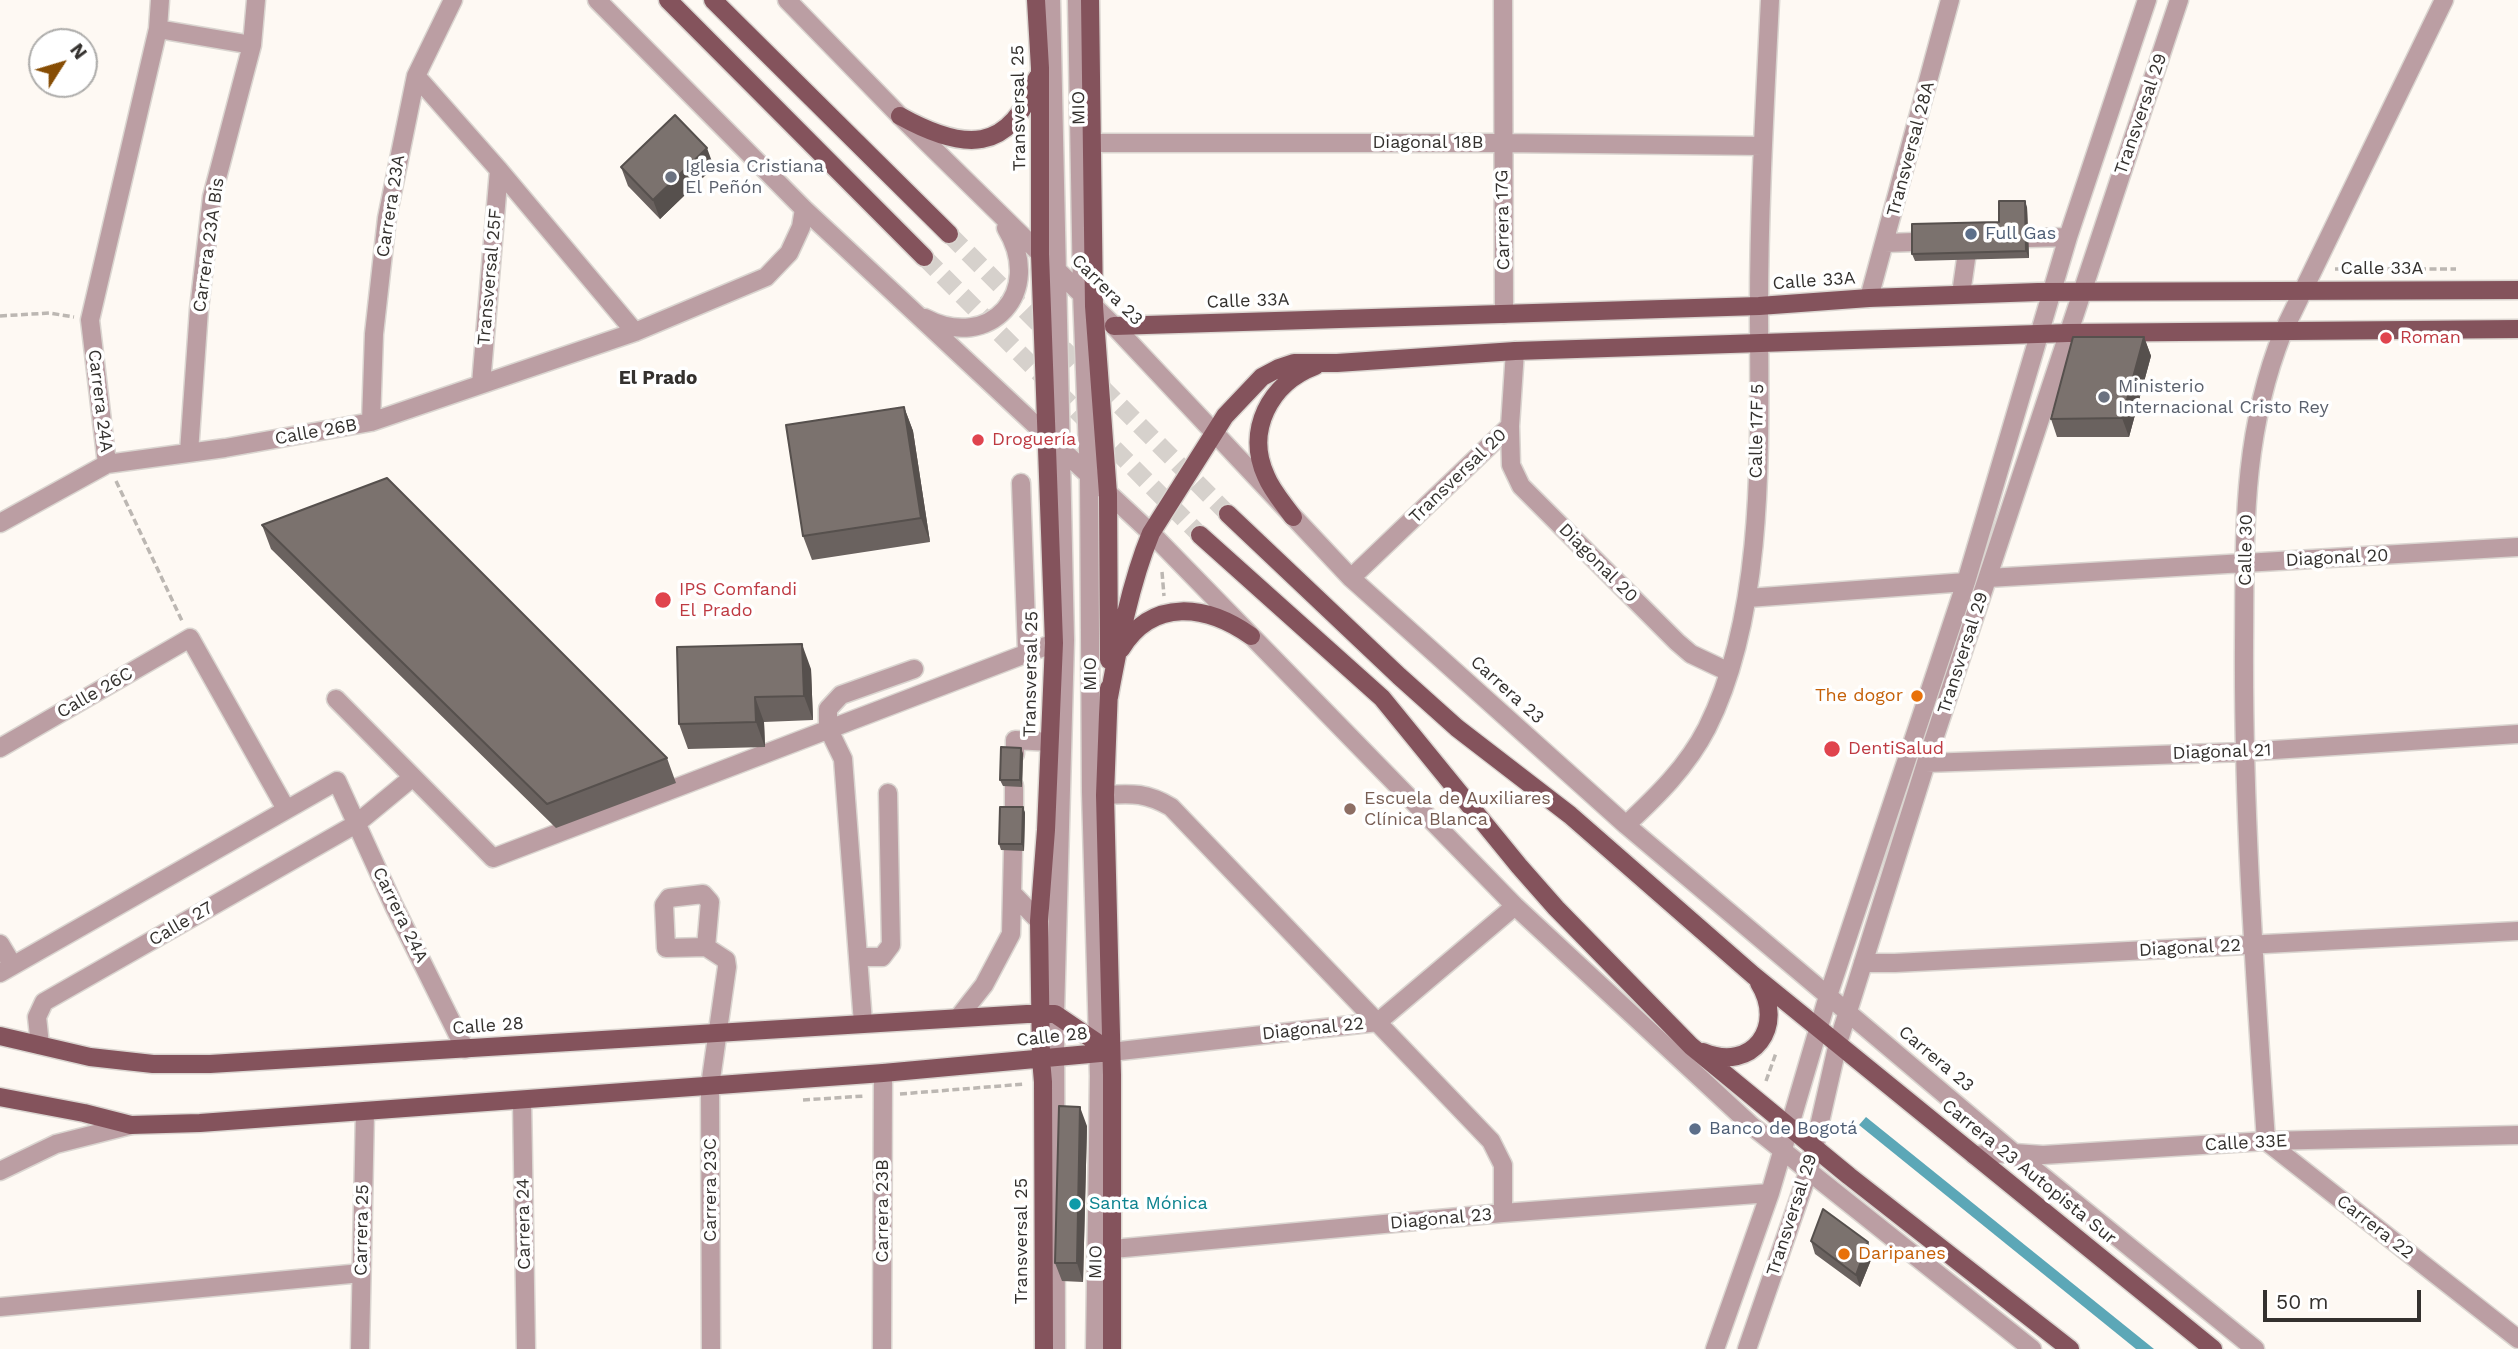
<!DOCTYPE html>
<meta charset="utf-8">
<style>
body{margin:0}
#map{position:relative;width:2518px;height:1349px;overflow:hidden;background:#fef9f3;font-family:"Work Sans",sans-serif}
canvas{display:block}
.north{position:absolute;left:28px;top:28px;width:70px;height:70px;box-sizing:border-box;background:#fff;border:2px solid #aeadab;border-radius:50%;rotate:53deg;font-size:19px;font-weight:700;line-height:28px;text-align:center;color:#34312e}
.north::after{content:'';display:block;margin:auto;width:24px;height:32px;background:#874d04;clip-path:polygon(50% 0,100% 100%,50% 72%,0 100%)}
.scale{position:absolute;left:2263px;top:1290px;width:158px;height:32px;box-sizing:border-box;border:4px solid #34312e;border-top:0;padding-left:9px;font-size:21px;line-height:24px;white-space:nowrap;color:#34312e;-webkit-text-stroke:5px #fff;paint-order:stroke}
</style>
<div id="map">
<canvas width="2518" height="1349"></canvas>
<div class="north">N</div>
<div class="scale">50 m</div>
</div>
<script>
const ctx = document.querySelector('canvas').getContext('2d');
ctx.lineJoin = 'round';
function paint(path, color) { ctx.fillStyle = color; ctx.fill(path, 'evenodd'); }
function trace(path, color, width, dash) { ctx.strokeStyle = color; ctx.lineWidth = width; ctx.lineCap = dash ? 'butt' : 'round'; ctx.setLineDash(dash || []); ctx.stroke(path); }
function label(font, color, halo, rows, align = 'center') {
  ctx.font = font + ' "Work Sans",sans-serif'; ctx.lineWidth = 7; ctx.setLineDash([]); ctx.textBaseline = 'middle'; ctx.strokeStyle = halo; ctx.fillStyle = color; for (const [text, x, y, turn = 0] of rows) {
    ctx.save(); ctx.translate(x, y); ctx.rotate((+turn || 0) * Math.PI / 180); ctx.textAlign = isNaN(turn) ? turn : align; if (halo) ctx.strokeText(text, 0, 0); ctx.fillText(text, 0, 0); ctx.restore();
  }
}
paint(new Path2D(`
 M1866 1117 2154 1349H2136L1859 1125Z`), '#5ca7b7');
trace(new Path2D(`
 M949 234 1228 514
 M924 257 1200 535`), '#d6d1cc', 18, [18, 9]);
const minor = new Path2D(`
 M597 0 804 209 1151 533 1515 906 1752 1126 2032 1349
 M787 0 900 116 1114 326 1351 578 1626 825 2014 1153 2255 1349
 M1051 0 1065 640 1055 1014 1056 1349
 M1077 0 1082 293 1089 477 1091 792 1099 1076 1095 1349
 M1503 0 1504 314
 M2444 0 2283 332C2241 437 2245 534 2244 644 2243 810 2255 976 2266 1141L2518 1339
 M158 29 252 45
 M416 76 499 170 635 332
 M1092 143H1502L1763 146
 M2028 238 2068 237
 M1885 243 1914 242
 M1961 294 1966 259
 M1869 298 1950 0
 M925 318C990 352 1045 292 1006 228
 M481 384 499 170
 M371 422 374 334 387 218 416 76 453 0
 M1510 426 1511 465 1521 486 1677 642 1691 654 1729 672
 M189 452 199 309 212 197 252 45 256 0
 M107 464 90 320 158 29 160 0
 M1021 483 1027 652
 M0 523 107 464 225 448 371 422 635 332 766 277 789 253 801 227 804 209
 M1351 578 1510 426 1515 351
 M1988 578 2518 547
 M1748 598 1966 582
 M336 699 493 858 1054 643
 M0 748 190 638 286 809
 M1015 754V740L1051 742
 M1926 763 2243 752 2518 734
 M1105 795C1133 793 1147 793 1171 807L1491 1141 1503 1165V1213
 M1014 813V786
 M1626 825C1657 796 1687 767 1707 728 1767 609 1759 439 1759 307 1759 204 1765 102 1770 0
 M1013 850 1012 893 1039 921
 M0 944 12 964
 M706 947 666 948 664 905 669 898 703 894 710 902 706 947 726 960 727 967 710 1086 711 1349
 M859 957H882L891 945 888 793
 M1863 963H1895L2518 931
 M0 973 337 781 394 906 465 1049
 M958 1018 984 985 1011 934 1012 893
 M863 1023 843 759 828 728V709L841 695 914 669
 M40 1045 37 1017 44 1002 356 824 413 777
 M1111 1052 1378 1022 1515 906
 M522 1100 526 1349
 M1974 1155 2014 1153 2043 1155 2266 1141 2518 1135
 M0 1171 56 1144 131 1125
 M1113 1249 1503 1213 1770 1193
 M0 1307 361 1273
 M360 1349 365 1111
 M882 1349 883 1073
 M1715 1349 1770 1193 1828 996 1966 582 2068 237 2147 0
 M1747 1349 1809 1170 1838 1043 1926 763 2179 0`);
const major = new Path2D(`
 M668 0 924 257
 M713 0 949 234
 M1036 0 1040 68V254L1054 643 1046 830 1039 921 1041 1059 1043 1082 1044 1349
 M1090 0 1094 306 1108 494 1109 660
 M900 116C963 151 1010 155 1037 78
 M1114 326 1759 306 1869 298 2038 292 2518 290
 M1228 514 1399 676 1457 728 1570 815 1753 975 2213 1349
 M1293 517C1284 504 1272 491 1266 476 1245 431 1270 383 1315 366
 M1200 535 1382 698 1519 866 1556 908 1691 1046 1849 1176 2070 1349
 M1121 649C1153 597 1207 605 1251 636
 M1109 688 1105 795 1112 1075V1349
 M1109 697C1119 643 1130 584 1151 533L1225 416 1262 377 1279 368 1294 363H1337L1515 351 2068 333 2518 329
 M0 1036 90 1057 153 1064H210L1027 1014H1055L1111 1052
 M1703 1052C1753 1073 1786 1026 1759 983
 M0 1097 84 1113 131 1125 200 1123 883 1073 1111 1052`);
trace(minor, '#dad5d0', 21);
trace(major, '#dad5d0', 21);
trace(new Path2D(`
 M2335 269H2456
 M0 316 49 313 74 317
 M116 481 183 623
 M1162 572 1164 596
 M1766 1081 1776 1053
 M900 1094 1025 1084
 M803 1100 865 1096`), '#bcb7b2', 3.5, [7, 3.5]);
trace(minor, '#bb9ea3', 18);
trace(major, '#84535c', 18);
paint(new Path2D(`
 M621 167H714L660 219 628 186Z
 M2027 207 2029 258 1915 261 1912 254 1999 222Z
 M2144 337 2151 356 2129 437H2057L2051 419Z
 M904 407 913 431 930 542 812 560 803 536Z
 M262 525 667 758 676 783 556 828 271 549Z
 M811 669 813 720 764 722 765 747 688 749 679 724Z
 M1021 748 1023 754 1022 787 1003 786 1000 780Z
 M1023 807 1025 813 1024 851 1001 850 999 844Z
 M1087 1126 1083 1282 1062 1281 1055 1263Z
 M1811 1241 1873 1255 1860 1287 1815 1254Z`), '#6a625f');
paint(new Path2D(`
 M707 148 714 167 660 219 653 200Z
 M2025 201 2027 207 2029 258 2026 251Z
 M2144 337 2151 356 2129 437 2122 418Z
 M904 407 913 431 930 542 921 518Z
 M802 644 811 669 813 720 804 696Z
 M755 697 764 722 765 747 756 722Z
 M1021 748 1023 754 1022 787 1020 780Z
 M1023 807 1025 813 1024 851 1022 844Z
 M1080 1107 1087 1126 1083 1282 1077 1263Z
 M1868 1242 1873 1255 1860 1287 1856 1275Z`), '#56504d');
const building = new Path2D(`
 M675 115 707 148 653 200 621 167Z
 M1999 201H2025L2026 251 1912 254V224L1999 222Z
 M2073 337H2144L2122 418 2051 419Z
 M904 407 921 518 803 536 786 425Z
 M387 478 667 758 547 804 262 525Z
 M802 644 804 696 755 697 756 722 679 724 677 647Z
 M1001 747 1021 748 1020 780H1000Z
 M1000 807H1023L1022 844H999Z
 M1059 1106 1080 1107 1077 1263H1055Z
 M1823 1209 1868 1242 1856 1275 1811 1241Z`);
paint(building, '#7b726e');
trace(building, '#56504d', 2);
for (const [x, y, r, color] of [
 [671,177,7,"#6b7280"],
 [1971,234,7,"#5c6f8a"],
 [2386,338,7,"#e0444e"],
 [2104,397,7,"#6b7280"],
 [978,440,7,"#e0444e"],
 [663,600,9,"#e0444e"],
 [1917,696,7,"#e8710a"],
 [1832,749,9,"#e0444e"],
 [1350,809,7,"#8d6e63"],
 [1695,1129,7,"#5c6f8a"],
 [1075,1204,7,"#0f9aa8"],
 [1844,1254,7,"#e8710a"]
]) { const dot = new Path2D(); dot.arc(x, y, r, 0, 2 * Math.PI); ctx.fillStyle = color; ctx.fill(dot); trace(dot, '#fff', 2.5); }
label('18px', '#34312e', '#fff', [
 ["Transversal 25",1019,108,-91],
 ["MIO",1079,108,-91],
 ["Transversal 29",2141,114,-71],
 ["Diagonal 18B",1428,143],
 ["Transversal 28A",1911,149,-75],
 ["Carrera 23A",391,206,-81],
 ["Carrera 17G",1503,220,-91],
 ["Carrera 23A Bis",209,245,-82],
 ["Calle 33A",2382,269],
 ["Transversal 25F",490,277,-85],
 ["Calle 33A",1814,281,-4],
 ["Carrera 23",1107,290,45],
 ["Calle 33A",1248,301,-2],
 ["Carrera 24A",100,401,83],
 ["Calle 17F 5",1757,431,-89],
 ["Calle 26B",316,432,-10],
 ["Transversal 20",1458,476,-44],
 ["Calle 30",2246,550,-89],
 ["Diagonal 20",2337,558,-3],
 ["Diagonal 20",1598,563,45],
 ["Transversal 29",1963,653,-72],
 ["Transversal 25",1031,674,-89],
 ["MIO",1091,674,-90],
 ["Carrera 23",1507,690,42],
 ["Calle 26C",95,693,-30],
 ["Diagonal 21",2222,752,-2],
 ["Carrera 24A",400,915,64],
 ["Calle 27",181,924,-30],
 ["Diagonal 22",2190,948,-3],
 ["Calle 28",488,1026,-4],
 ["Diagonal 22",1313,1029,-6],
 ["Calle 28",1052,1037,-6],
 ["Carrera 23",1936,1059,40],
 ["Calle 33E",2246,1143,-3],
 ["Carrera 23 Autopista Sur",2029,1172,39],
 ["Carrera 23C",711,1190,-90],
 ["Carrera 23B",883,1211,-90],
 ["Transversal 29",1792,1215,-72],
 ["Diagonal 23",1441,1219,-5],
 ["Carrera 24",524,1224,-91],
 ["Carrera 22",2375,1227,38],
 ["Carrera 25",362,1230,-89],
 ["Transversal 25",1022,1241,-90],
 ["MIO",1096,1262,-89]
]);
label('18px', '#5b616d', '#fff', [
 ["Iglesia Cristiana",685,167],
 ["El Peñón",685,188],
 ["Ministerio",2118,387],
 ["Internacional Cristo Rey",2118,408]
], 'left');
label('18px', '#4e5e75', '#fff', [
 ["Full Gas",1985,234],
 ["Banco de Bogotá",1709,1129]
], 'left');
label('18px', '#be3a42', '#fff', [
 ["Roman",2400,338],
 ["Droguería",992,440],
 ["IPS Comfandi",679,590],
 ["El Prado",679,611],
 ["DentiSalud",1848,749]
], 'left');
label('18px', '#c56008', '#fff', [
 ["The dogor",1903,696],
 ["Daripanes",1858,1254,"left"]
], 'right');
label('18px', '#785e54', '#fff', [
 ["Escuela de Auxiliares",1364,799],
 ["Clínica Blanca",1364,820]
], 'left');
label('18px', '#0d838f', '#fff', [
 ["Santa Mónica",1089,1204]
], 'left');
label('bold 19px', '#34312e', '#fff', [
 ["El Prado",658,378]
]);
</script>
